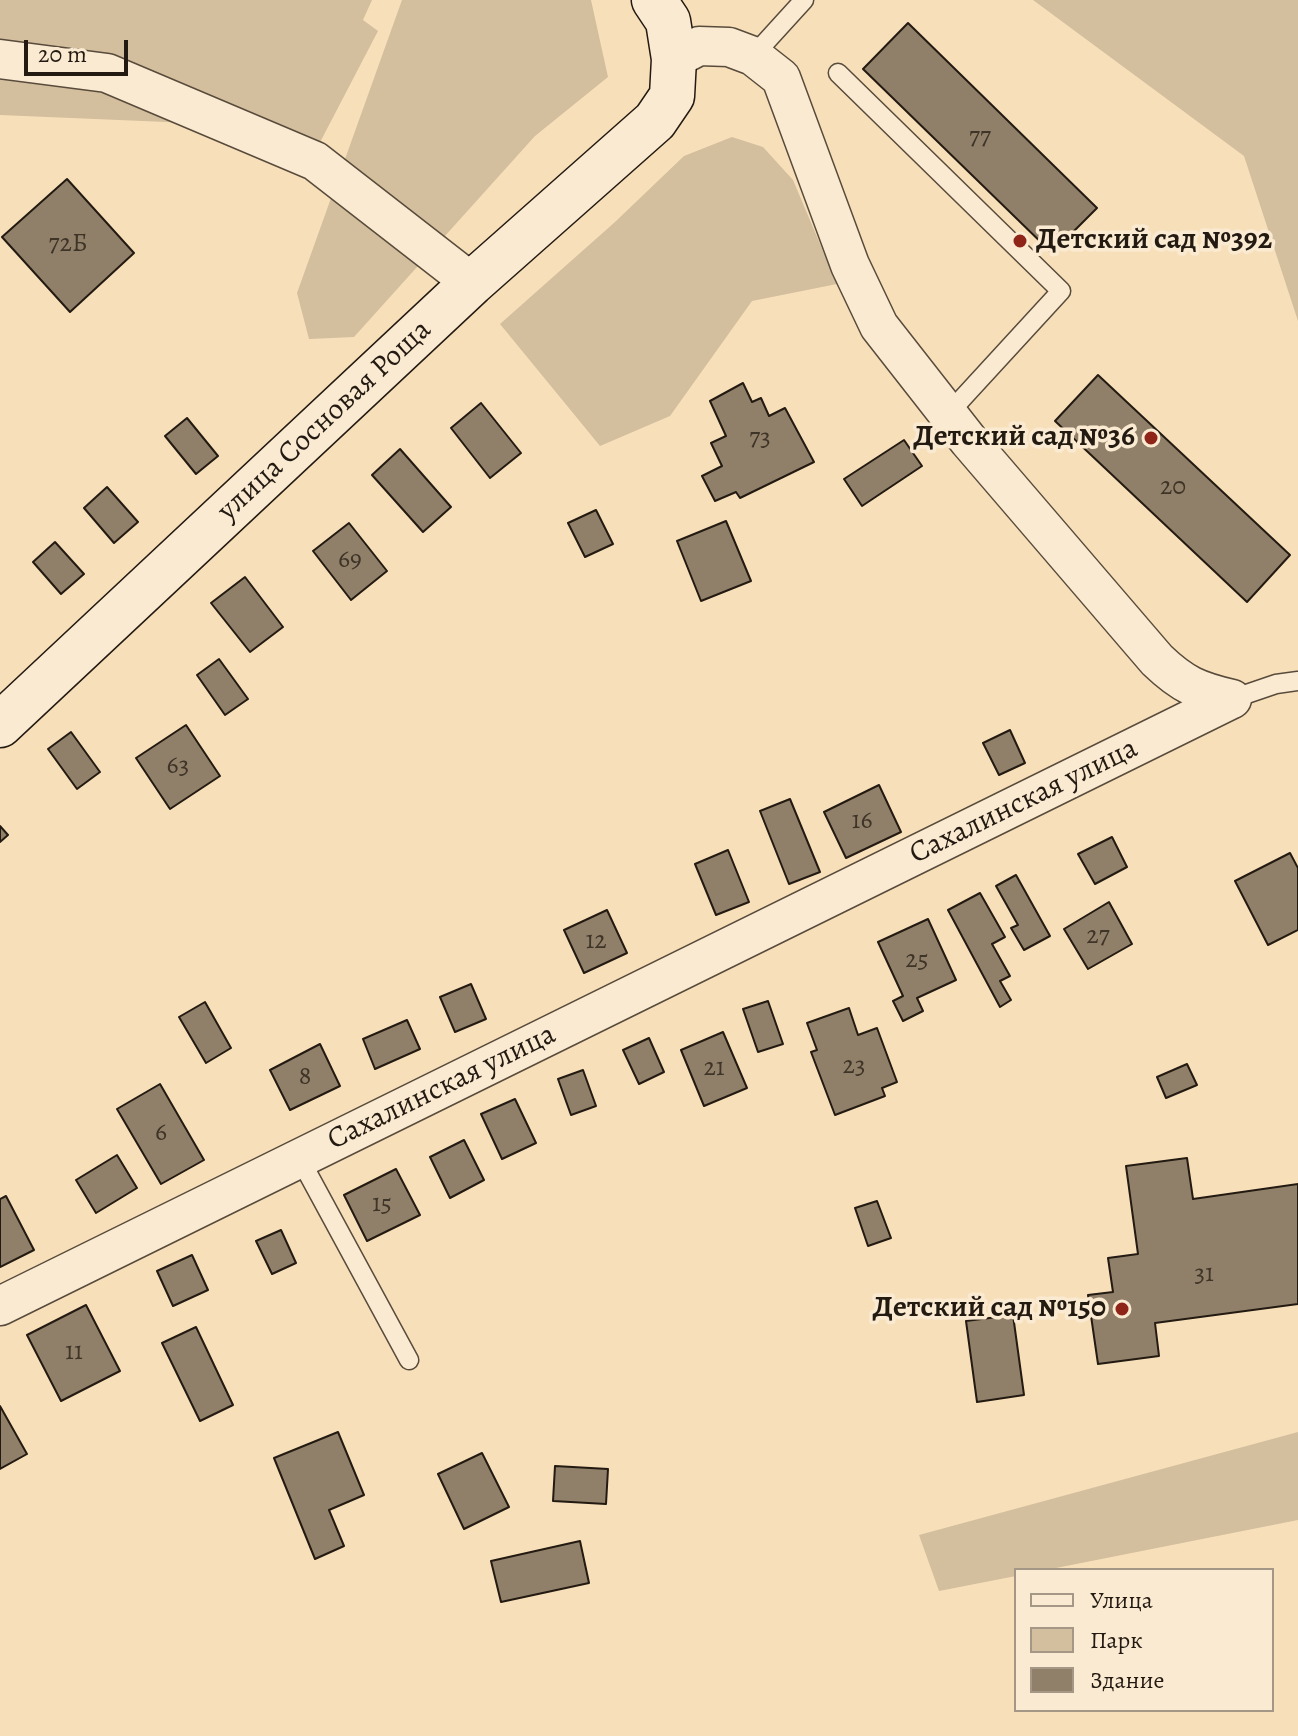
<!DOCTYPE html>
<meta charset="utf-8">
<style>
body{margin:0}
#map{position:relative;width:1298px;height:1736px;overflow:hidden;background:#f7dfba;font-family:Alegreya,serif}
canvas{display:block}
.legend{position:absolute;left:1014px;top:1568px;width:260px;height:144px;box-sizing:border-box;background:#faead2;border:2px solid #a49785;margin:0;padding:10px 14px;list-style:none;font-size:24px;color:#231a11}
.legend li{display:flex;align-items:center;gap:16px;height:40px}
.legend b{width:40px;border:2px solid #a49785}
.scale{position:absolute;left:24px;top:40px;width:104px;height:36px;box-sizing:border-box;border:4px solid #231a11;border-top:0;padding-left:10px;font-size:24px;line-height:28px;white-space:nowrap;color:#231a11;-webkit-text-stroke:6px #faead2;paint-order:stroke}
</style>
<div id="map">
<canvas width="1298" height="1736"></canvas>
<ul class="legend">
<li><b style="height:10px;background:#faead2"></b>Улица</li>
<li><b style="height:22px;background:#d3be9d"></b>Парк</li>
<li><b style="height:22px;background:#918069"></b>Здание</li>
</ul>
<div class="scale">20 m</div>
</div>
<script>
const ctx = document.querySelector('canvas').getContext('2d');
ctx.lineJoin = 'round';
function paint(path, color) { ctx.fillStyle = color; ctx.fill(path, 'evenodd'); }
function trace(path, color, width, dash) { ctx.strokeStyle = color; ctx.lineWidth = width; ctx.lineCap = dash ? 'butt' : 'round'; ctx.setLineDash(dash || []); ctx.stroke(path); }
function label(font, color, halo, rows, align = 'center') {
  ctx.font = font + ' Alegreya,serif'; ctx.lineWidth = 7; ctx.setLineDash([]); ctx.textBaseline = 'middle'; ctx.strokeStyle = halo; ctx.fillStyle = color; for (const [text, x, y, turn = 0] of rows) {
    ctx.save(); ctx.translate(x, y); ctx.rotate((+turn || 0) * Math.PI / 180); ctx.textAlign = isNaN(turn) ? turn : align; if (halo) ctx.strokeText(text, 0, 0); ctx.fillText(text, 0, 0); ctx.restore();
  }
}
paint(new Path2D(`
 M0 0H372L363 20 378 31 316 150 261 126 0 115Z
 M402 0H591L608 77 535 136 354 337 309 339 297 293Z
 M1033 0H1298V321L1244 156Z
 M732 137 763 147 793 180 837 284 752 301 670 416 600 446 500 324 615 222 684 156Z
 M1298 1432V1520L1046 1570H1016V1576L939 1591 919 1535Z`), '#d3be9d');
const building = new Path2D(`
 M908 23 1097 208 1052 253 863 69Z
 M67 179 134 253 70 312 2 237Z
 M1098 375 1290 555 1247 602 1055 421Z
 M743 383 752 402 761 398 769 416 785 408 814 462 740 498 736 492 715 501 702 476 722 466 711 443 726 436 710 401Z
 M481 403 521 453 490 478 451 428Z
 M187 418 218 456 196 474 165 436Z
 M904 440 922 466 862 506 844 479Z
 M400 449 451 507 423 532 372 475Z
 M107 487 138 522 114 543 84 508Z
 M596 510 613 544 585 557 568 523Z
 M726 521 751 581 701 601 677 541Z
 M349 523 387 571 351 600 313 551Z
 M55 542 84 574 61 594 33 562Z
 M245 577 283 627 250 652 211 603Z
 M219 659 248 699 225 715 197 675Z
 M186 725 220 776 170 809 136 758Z
 M1010 730 1025 763 999 775 983 743Z
 M71 732 100 772 77 789 48 749Z
 M879 785 901 832 846 858 824 812Z
 M790 799 820 872 789 884 760 811Z
 M0 826 8 835 0 842Z
 M1112 837 1127 867 1095 884 1078 854Z
 M728 850 749 902 716 915 695 864Z
 M1290 853 1298 868V930L1268 945 1235 881Z
 M1016 875 1050 936 1024 950 1011 928 1018 925 996 886Z
 M980 893 1005 937 992 944 1010 976 1000 981 1011 1000 1000 1007 948 910Z
 M1109 902 1132 944 1088 969 1064 929Z
 M607 910 627 953 584 973 564 930Z
 M928 919 956 980 917 998 923 1011 903 1021 893 1001 903 996 878 942Z
 M471 984 486 1019 455 1032 440 997Z
 M768 1001 783 1044 758 1052 743 1009Z
 M205 1002 231 1048 206 1063 179 1017Z
 M849 1008 858 1035 877 1028 897 1082 882 1088 885 1096 835 1115 811 1052 817 1050 807 1023Z
 M407 1020 420 1049 375 1069 363 1039Z
 M723 1032 747 1088 704 1106 681 1050Z
 M649 1038 664 1072 639 1084 623 1050Z
 M320 1044 340 1086 290 1110 270 1070Z
 M1187 1064 1197 1085 1166 1098 1157 1077Z
 M583 1070 596 1106 571 1115 558 1079Z
 M160 1084 204 1160 161 1184 117 1109Z
 M515 1099 536 1143 502 1159 481 1114Z
 M464 1140 484 1180 450 1198 430 1157Z
 M117 1155 137 1188 96 1213 76 1180Z
 M1187 1158 1193 1199 1298 1184V1304L1155 1323 1159 1356 1098 1364 1088 1295 1113 1292 1108 1258 1138 1254 1126 1166Z
 M396 1169 420 1215 367 1241 344 1195Z
 M6 1196 34 1250 0 1267V1199Z
 M877 1201 891 1238 868 1246 855 1208Z
 M281 1230 296 1263 272 1274 256 1241Z
 M192 1255 208 1290 173 1306 157 1271Z
 M86 1305 120 1371 61 1401 27 1335Z
 M1013 1315 1024 1395 977 1402 966 1321Z
 M196 1327 233 1405 200 1421 162 1343Z
 M0 1406 27 1454 0 1469Z
 M338 1432 364 1495 329 1510 344 1546 315 1559 274 1458Z
 M482 1453 509 1507 464 1529 438 1474Z
 M555 1466 608 1469 606 1504 553 1501Z
 M580 1541 589 1583 501 1602 491 1561Z`);
paint(building, '#918069');
trace(building, '#231a11', 2);
const lane = new Path2D(`
 M753 56 804 0
 M838 73 1061 291 948 414
 M1232 699 1276 684 1298 681
 M300 1159 409 1360`);
const street = new Path2D(`
 M0 59 107 73 315 161 472 283
 M674 59 699 46 729 47 753 56 781 78 850 265 879 326 969 441 1157 660C1183 685 1198 691 1232 699
 M0 1306 1232 699`);
const secondary = new Path2D(`
 M0 725 472 283 655 121 672 96 674 59 668 21 654 0`);
trace(lane, '#584b3b', 21);
trace(street, '#584b3b', 41);
trace(secondary, '#231a11', 47);
trace(lane, '#faead2', 18);
trace(street, '#faead2', 38);
trace(secondary, '#faead2', 44);
for (const [x, y, r, color] of [
 [1020,241,8,"#8f2418"],
 [1151,438,8,"#8f2418"],
 [1122,1309,8,"#8f2418"]
]) { const dot = new Path2D(); dot.arc(x, y, r, 0, 2 * Math.PI); ctx.fillStyle = color; ctx.fill(dot); trace(dot, '#faead2', 3); }
label('26px', '#3e3427', null, [
 ["77",980,138],
 ["72Б",68,245],
 ["73",760,439],
 ["20",1173,488],
 ["69",350,561],
 ["63",178,767],
 ["16",862,822],
 ["27",1098,937],
 ["12",596,942],
 ["25",917,961],
 ["23",854,1067],
 ["21",714,1069],
 ["8",305,1078],
 ["6",161,1134],
 ["15",382,1205],
 ["31",1204,1275],
 ["11",74,1353]
]);
label('bold 30px', '#231a11', '#faead2', [
 ["Детский сад №392",1036,241,"left"],
 ["Детский сад №36",1135,438],
 ["Детский сад №150",1106,1309]
], 'right');
label('30px', '#231a11', '#faead2', [
 ["улица Сосновая Роща",325,421,-43],
 ["Сахалинская улица",1024,802,-26],
 ["Сахалинская улица",442,1088,-26]
]);
</script>
